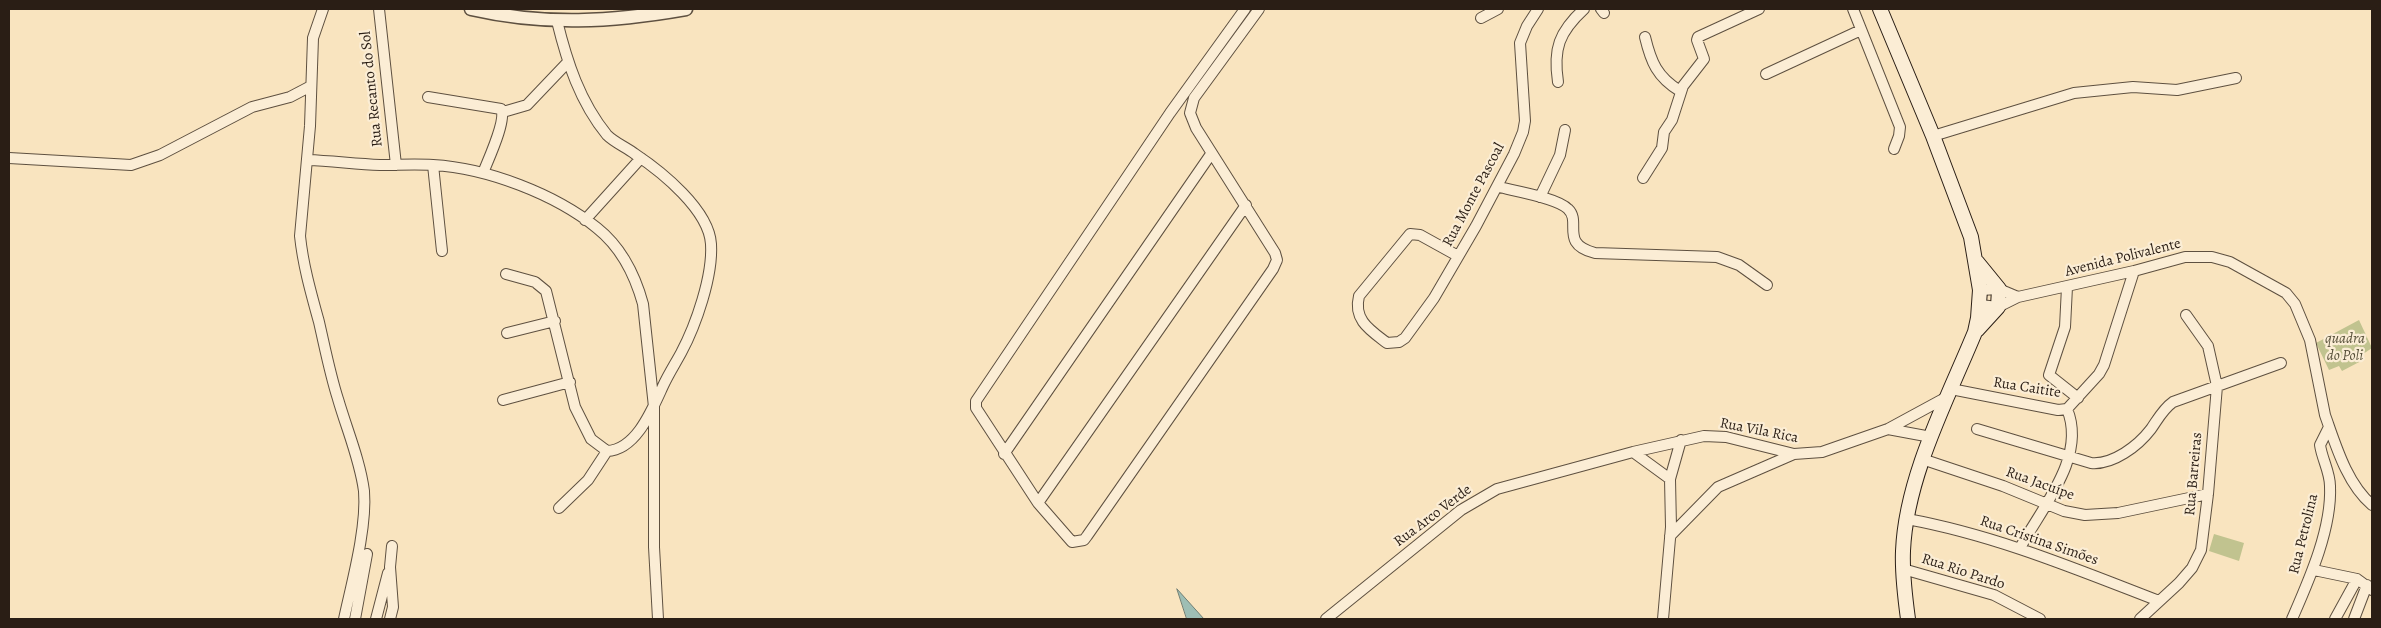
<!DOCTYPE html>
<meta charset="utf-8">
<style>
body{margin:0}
#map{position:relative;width:2381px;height:628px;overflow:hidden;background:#f9e4bf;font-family:Alegreya,serif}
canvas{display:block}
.frame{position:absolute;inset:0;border:10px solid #2a1e15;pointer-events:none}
</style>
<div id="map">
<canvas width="2381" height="628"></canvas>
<div class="frame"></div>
</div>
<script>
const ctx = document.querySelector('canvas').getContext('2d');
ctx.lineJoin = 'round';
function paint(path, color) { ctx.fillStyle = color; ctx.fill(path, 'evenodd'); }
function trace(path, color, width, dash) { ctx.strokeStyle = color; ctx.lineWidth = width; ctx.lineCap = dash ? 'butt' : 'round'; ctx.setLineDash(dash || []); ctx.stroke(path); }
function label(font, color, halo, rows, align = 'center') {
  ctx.font = font + ' Alegreya,serif'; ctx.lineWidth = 4.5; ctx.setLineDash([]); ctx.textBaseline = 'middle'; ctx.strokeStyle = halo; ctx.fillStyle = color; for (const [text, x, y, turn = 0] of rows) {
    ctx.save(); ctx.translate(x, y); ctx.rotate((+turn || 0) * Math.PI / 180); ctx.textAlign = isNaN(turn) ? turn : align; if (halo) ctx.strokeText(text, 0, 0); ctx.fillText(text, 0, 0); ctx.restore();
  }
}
paint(new Path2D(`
 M2359 320 2372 348 2363 354 2365 359 2342 371 2339 366 2329 370 2316 343Z
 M2214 534 2244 543 2239 561 2209 551Z`), '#c1c38f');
const water = new Path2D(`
 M1177 589 1204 619H1187Z`);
paint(water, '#9ebeb4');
trace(water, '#707e74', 1);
const minor = new Path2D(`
 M323 9 313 38 310 126 300 236C303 265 311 293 319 322 325 348 330 374 338 399 347 430 360 460 364 491 367 528 352 582 344 619
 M379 9 396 165
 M1245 9 1170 113 976 401V408L1038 503 1072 542 1084 540 1087 536 1273 269 1277 260 1275 253 1196 128 1190 113 1194 98 1259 9
 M1601 9 1604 13
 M1853 9 1900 127 1899 136 1894 149
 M1481 18 1498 9
 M557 21C567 62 580 102 607 135 615 143 626 147 635 154 662 172 709 210 711 244 713 276 696 325 681 353 675 364 668 375 663 386 652 410 636 450 607 451L588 480 559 508
 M1645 37C1651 62 1657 77 1680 91
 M1766 74 1861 30
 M1558 82C1553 49 1559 32 1584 9
 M428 97 501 109C507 120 488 160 483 173
 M503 112 527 105 568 62
 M1933 136 2074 93 2133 87 2177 90 2236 78
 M9 158 131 165 160 155 252 107 290 97 311 86
 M308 160C332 161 356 164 380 165 397 165 415 164 433 165 487 168 555 194 597 228 621 247 635 275 643 304L654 407V547L658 619
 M433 165 442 251
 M1643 178 1662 148 1664 132 1672 120 1683 86 1704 59 1697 40 1698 37 1759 9
 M1499 187C1515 191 1558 198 1568 209 1582 222 1559 244 1595 253L1717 257 1739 265 1767 285
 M1540 197 1560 155 1565 130
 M585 220 641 158
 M1458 256 1420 235 1410 234 1359 296C1353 320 1370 330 1387 343L1399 342 1405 338 1434 298 1476 226 1514 154 1523 132 1525 121 1520 43 1527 26 1538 9
 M506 274 535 282 546 291 575 407 591 439 607 451
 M2067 287 2065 327 2049 375 2078 398
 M1980 290 1999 289 2018 297
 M1980 305 1998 307 2018 297 2134 271 2185 257H2212L2230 262 2286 293 2295 304 2310 340 2325 415C2336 446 2347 484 2372 505
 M507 333 555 321
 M1951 389 2058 410 2067 409
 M503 400 570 382
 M2067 409 2099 374 2104 365 2134 271
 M1888 429 1931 437
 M1977 429 2091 463C2113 465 2138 446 2151 429 2158 419 2163 409 2173 402L2281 363
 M1633 452 1670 479
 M1004 454 1211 154
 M1922 459 2003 486 2064 511 2085 515 2118 513 2208 494
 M1038 503 1246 205
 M1907 519C1995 535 2076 569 2159 601
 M1670 536 1718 487 1794 454
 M2020 548C2042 507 2087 457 2067 409
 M1903 569 1994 595 2040 619
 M2314 570 2357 579 2372 590
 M355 619 367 554
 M376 619 388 573
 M390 619 393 607 390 567 392 546
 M1326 619 1461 510 1497 489 1633 452 1704 436 1726 437 1794 454 1822 452 1888 429 1947 397
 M1663 619 1671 527 1670 479 1681 440
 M2140 619 2179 583 2192 568 2201 550 2208 494 2217 386 2208 346 2186 315
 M2292 619C2309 580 2332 529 2330 486 2330 472 2322 459 2320 445L2329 427
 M2335 619 2357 579
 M2354 619 2367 585`);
const tertiary = new Path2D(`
 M471 9C545 26 612 22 686 9`);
const secondary = new Path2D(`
 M1880 9 1933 136 1971 237 1980 290 1978 318 1975 332C1947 400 1906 477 1903 551 1902 574 1905 597 1908 619
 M1977 330 1998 307 1999 289 1977 262`);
trace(minor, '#5e5040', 12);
trace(tertiary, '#5e5040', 15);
trace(secondary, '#2a1e15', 16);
trace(minor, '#fbedd5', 10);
trace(tertiary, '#fbedd5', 12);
trace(secondary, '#fbedd5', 14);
label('15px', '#2a1e15', '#fbedd5', [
 ["Rua Recanto do Sol",372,89,-96],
 ["Rua Monte Pascoal",1474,195,-62],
 ["Avenida Polivalente",2123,258,-14],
 ["Rua Caitite",2027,388,9],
 ["Rua Vila Rica",1759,431,11],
 ["Rua Barreiras",2194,474,-85],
 ["Rua Jacuípe",2040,484,20],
 ["Rua Arco Verde",1433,516,-37],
 ["Rua Petrolina",2304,534,-76],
 ["Rua Cristina Simões",2039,541,19],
 ["Rua Rio Pardo",1963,572,18]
]);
label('italic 15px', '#57503a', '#fbedd5', [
 ["quadra",2345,339],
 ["do Poli",2345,356]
]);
</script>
